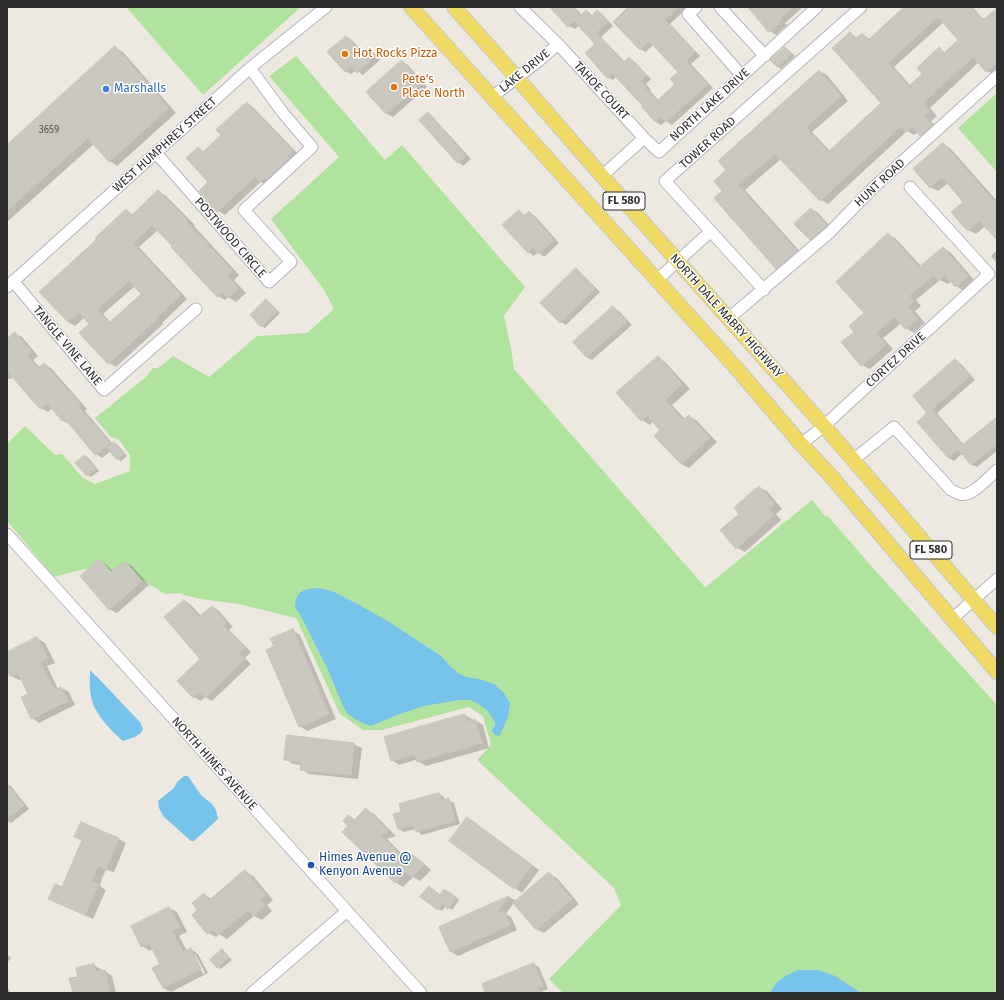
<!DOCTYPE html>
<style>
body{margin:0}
#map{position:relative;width:1004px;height:1000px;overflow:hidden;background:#eee9e0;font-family:"Fira Sans",sans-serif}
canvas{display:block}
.frame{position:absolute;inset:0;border:8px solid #2d2d2d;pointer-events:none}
</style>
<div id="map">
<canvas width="1004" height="1000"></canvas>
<div class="frame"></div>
</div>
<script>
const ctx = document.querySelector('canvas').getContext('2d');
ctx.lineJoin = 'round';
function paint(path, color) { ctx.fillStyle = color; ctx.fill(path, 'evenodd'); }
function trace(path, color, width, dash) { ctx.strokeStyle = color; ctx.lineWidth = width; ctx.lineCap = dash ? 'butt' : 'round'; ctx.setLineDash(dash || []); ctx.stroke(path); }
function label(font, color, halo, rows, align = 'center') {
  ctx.font = font + ' "Fira Sans",sans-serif'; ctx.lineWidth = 3; ctx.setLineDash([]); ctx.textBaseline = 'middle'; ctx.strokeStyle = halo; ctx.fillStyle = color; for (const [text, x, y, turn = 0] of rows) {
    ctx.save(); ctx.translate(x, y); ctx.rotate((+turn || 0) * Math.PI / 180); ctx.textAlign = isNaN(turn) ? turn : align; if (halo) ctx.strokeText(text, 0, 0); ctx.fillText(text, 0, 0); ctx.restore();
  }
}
paint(new Path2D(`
 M126 7H301L203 95Z
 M296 56 385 160 402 145 525 287 504 316 511 348 514 369 705 587H706L779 527 781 524 785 522 812 500 826 517 827 515 873 568 997 705V993H563L549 979 621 905 614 888 477 760 491 745 483 716 469 707 382 730H363L340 714 296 618 238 604 201 599 184 595 181 593 165 594 131 573 85 569 54 577 7 521V444L25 426 55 455 62 454 82 477 95 484 130 471V455L119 440 111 437 95 418 146 377 153 368H158L173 356 209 377 257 336 307 333 334 309 324 290 271 219 339 157 269 76Z
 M997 93V172L958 128Z`), '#b0e39e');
paint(new Path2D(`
 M318 588 332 591 361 606 391 623 441 656 450 666 458 673 467 677 479 679 494 684 504 693 510 703 508 717 500 735 498 736 494 734 492 731 493 728 495 726V722L487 710 477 703 470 700H459L424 706 397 715 371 726 365 724 355 719 347 713 343 706 329 672 302 618 295 607C296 591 303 589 318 588Z
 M90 670 99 679 140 722 143 729 141 733 135 737 123 741C111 731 93 712 91 696 89 688 90 678 90 670Z
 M184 776H188L201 795 212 804 216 810 218 819 194 841H191L163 816 159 808 158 801 174 788 177 782Z
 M799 970H818L835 976 861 993H770C777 979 786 975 799 970Z`), '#76c3ec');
paint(new Path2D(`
 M556 7H574L582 15 586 11 593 16 598 11 603 15 613 26 601 37 625 62 629 58 635 62 651 79 646 84 651 90 650 91 659 101 676 84 680 72 654 44 646 52 640 49 630 7H688L670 24 700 56 691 64 713 88 672 125 666 121 661 125 656 122 642 106 644 105 617 76 613 80 607 77 596 44 579 25 575 29 569 26Z
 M749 7H803L785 23 787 25 776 35 770 31Z
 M905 7H973L982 18 985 19 997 9V73L994 75 987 71 979 62 930 108 937 116 931 121 939 130 928 139 921 135 918 132 914 135 907 131 828 204 821 200 781 159 745 190 804 256 784 272 777 268 724 191 727 171 819 71 827 75 848 101 812 132 830 151 882 103 851 34 857 38 862 34 870 39ZM944 22 959 40 946 53 939 49 923 74 911 86 894 67Z
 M346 37 352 40 365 55 370 51 375 54 380 60 363 75 356 70 351 74 345 71Z
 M115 48 123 52 176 113 117 166 110 161 94 144 7 222V146Z
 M786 48 789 50 795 56 781 69 778 67 772 60Z
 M402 62 408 65 427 87 393 117 387 114 368 92Z
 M247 103 253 107 299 155 266 185 261 182 225 215 218 211 200 191 210 183 198 148 205 152 222 135Z
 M428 113 433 117 471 159 463 166 458 162Z
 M943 144 951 149 997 201V239L986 226 976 234 968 230 965 202 948 183 938 191 930 187Z
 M158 191 165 195 195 225 194 226 239 275 234 280 246 293 236 302 228 297 225 300 218 296 173 247 174 246 158 230 139 247 187 299 162 323 163 324 116 367 109 363 81 333 91 324 85 317 75 326 68 322 98 240 126 210 134 215ZM135 286 142 294 111 323 103 314Z
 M811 209 817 212 832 228 816 243 810 240Z
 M519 212 526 216 529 212 535 216 559 243 544 257 538 252 534 256 528 252Z
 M888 234 896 239 921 266 943 248 951 253 975 281 964 291 956 286 951 281 948 284 940 280 916 300 921 306 915 311 925 323 914 333 906 328 901 323 897 327 883 338 893 349 870 369 862 365 855 332 866 313Z
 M997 250V263L991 256Z
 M576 269 581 273 600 292 566 325 561 322Z
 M266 301 270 303 280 313 265 328 261 326Z
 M613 308 619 311 632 325 592 360 586 357 574 343Z
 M15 333 22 337 38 356 33 360 40 368 44 364 51 368 87 409 85 411 113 444 114 443 118 445 127 456 121 461 118 459 111 451 102 458 96 454 70 424 63 421 52 408 48 412 41 408 13 377 10 379 7 378V340Z
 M658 358 665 362 690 389 672 405 685 419 689 416 696 420 717 442 689 468 681 464 662 430 653 421 650 425 642 420 618 393Z
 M955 361 961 364 975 380 937 413 964 445 997 418V451L977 467 971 464 963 453 954 461 949 458 918 422 929 413Z
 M85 456 89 458 99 471 91 477 87 475Z
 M759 487 767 491 782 509 776 514 781 520 745 552 737 548 740 514Z
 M100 560 107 565 114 572 125 562 132 566 149 585 117 613 109 609Z
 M185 601 191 605 201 616 213 607 219 611 233 627 229 630 251 652 245 658 251 664 212 701 205 697 201 701 194 697 201 659Z
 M292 630 300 635 336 719 307 731 300 726 275 647Z
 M37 638 45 643 55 663 47 666 58 689 61 688 69 692 75 705 39 723 32 718 29 694 22 679 19 680 11 676 7 667V653Z
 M465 715 472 719 473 721 475 720 483 725 489 748 426 766 418 761V759L399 765 392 760Z
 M288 736 354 744 362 748 358 779 309 774 301 769V765L293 764 285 759Z
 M7 784 11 786 29 809 11 823 7 821Z
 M439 794 444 797 445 801 449 800 454 803 460 824 422 835 417 831 416 829 404 832 399 829 403 813Z
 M366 810 374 814 396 836 387 839 408 860 412 855 420 860 431 870 420 881 413 877 403 887 395 882 350 826 349 816 356 820Z
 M468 819 475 823 539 870 522 893 515 888 451 841Z
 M82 823 119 839 126 843 114 872 106 870 102 878 100 886 106 890 93 919 57 903 49 898 63 888 83 841 76 836Z
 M245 871 253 876 273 900 267 905 272 911 262 920 254 916 227 939 219 934 216 937 208 933 204 895 212 899Z
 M549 874 557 878 579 904 544 933 536 929 514 903 506 914 511 917 517 930 458 956 450 951 440 928 509 897 517 901Z
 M448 892 459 900 452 910 446 906 442 911 438 909 441 896Z
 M169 908 177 912 187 932 179 936 187 951 191 949 198 954 208 973 171 992 163 988 161 964 153 949 150 951 142 946ZM193 954H195L205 973 203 974Z
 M225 953 232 960 221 969 218 967Z
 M7 954 11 958 7 963Z
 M534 964 539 967 548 989 538 993H486Z
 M94 965 102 970V972L105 971 112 976 116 993H74L79 977Z
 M7 988 9 989 10 993H7Z`), '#0003');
const building = new Path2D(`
 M550 7H572L580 16 586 10 592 16 597 10 608 22 596 33 624 62 629 57 646 75 641 81 646 87 645 88 657 101 675 84 670 79 678 72 649 41 640 50 613 22 628 7H679L665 20 695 52 686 61 708 84 666 122 661 117 655 122 641 106 642 105 612 73 607 78 585 53 595 44 574 21 568 27Z
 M748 7H793L780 19 781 21 769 32Z
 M904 7H972L983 20 997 8V63L986 72 973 57 923 103 930 111 924 116 932 125 920 136 912 127 906 132 901 126 820 201 775 154 738 185 797 251 776 269 714 198 722 191 714 181 726 170 718 161 819 70 841 96 806 127 828 152 881 103 832 48 850 32 856 38 862 33 868 40ZM938 17 958 40 944 53 939 47 917 68 922 74 909 86 888 63Z
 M346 36 363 55 370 50 375 56 357 73 351 66 345 72 327 52Z
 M115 46 169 108 109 162 88 138 7 211V145Z
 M785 47 792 54 777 67 770 60Z
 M402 60 422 83 386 114 366 92Z
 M247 102 293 151 287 156 289 158 267 179 265 177 259 182 255 177 217 212 199 191 208 182 186 158 198 147 203 152 221 135 216 130Z
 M428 112 466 156 457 163 419 120Z
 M943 143 997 204V240L979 221 968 231 962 225 951 212 963 202 942 177 930 188 913 169Z
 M158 190 188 221 187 222 233 271 227 276 239 288 228 298 222 292 217 297 171 247 172 246 152 225 133 243 181 295 155 319 156 320 108 364 79 333 89 324 79 312 68 322 39 292 96 240 95 238 126 209 132 215ZM129 281 141 294 109 323 97 310Z
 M811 208 827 225 810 240 794 224Z
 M519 210 524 216 529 211 554 240 538 254 533 248 528 253 502 225Z
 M888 233 919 267 943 247 968 276 955 287 945 275 939 281 934 275 928 280 909 296 914 301 908 307 918 319 905 329 895 317 889 322 876 333 886 345 861 366 841 342 854 332 849 326 864 313 836 282Z
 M576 268 595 289 560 323 540 303Z
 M266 299 277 311 261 327 250 315Z
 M613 306 627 322 586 357 573 342Z
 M15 332 32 352 27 356 38 368 44 363 81 405 79 407 110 443 95 455 65 419 62 421 47 403 40 409 7 371V339Z
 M658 356 682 384 665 400 683 420 689 415 710 438 681 464 654 436 660 430 647 416 641 421 616 393Z
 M955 359 970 376 932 409 962 445 997 417V444L971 465 958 449 948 458 917 422 927 413 913 396Z
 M114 442 124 454 117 460 107 448Z
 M85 455 96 468 87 476 75 463Z
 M759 486 775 504 769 509 774 515 736 549 720 530 739 514 734 508Z
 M100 559 111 572 125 561 142 581 109 610 80 576Z
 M184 600 199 617 212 606 227 623 223 626 245 648 239 653 245 659 205 698 199 692 193 698 177 681 200 659 164 617Z
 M293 629 329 714 299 727 266 650 274 646 270 639Z
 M37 637 48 658 40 662 54 690 61 687 68 701 31 719 21 697 28 694 18 673 10 676 7 669V652Z
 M465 714 467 722 475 719 482 743 417 762 415 754 391 761 384 737Z
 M287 735 354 743 351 775 300 770 301 762 284 760Z
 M7 784 24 805 7 819Z
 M439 793 441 801 449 798 455 821 416 832 413 825 398 829 393 814 401 812 399 804Z
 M366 808 389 832 380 834 406 860 412 854 424 865 412 877 406 872 395 883 342 832 348 826 343 821 348 815 354 820Z
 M467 817 532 865 514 889 449 841Z
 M81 822 119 838 106 869 98 866 95 873 92 881 99 884 85 915 48 899 55 884 62 887 82 840 74 837Z
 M245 870 266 895 260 900 265 906 253 916 248 910 218 935 213 929 207 934 192 915 197 910 192 903 204 893 209 900Z
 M549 872 572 899 536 930 513 903Z
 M429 886 440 895 444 889 456 897 448 909 442 904 438 910 420 897Z
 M509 896 498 911 501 914 504 911 510 925 450 952 439 927Z
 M169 907 180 927 172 931 183 952 191 948 201 969 163 988 152 968 160 964 149 943 141 947 131 926Z
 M222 949 229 957 217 968 210 960Z
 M534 963 543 986 537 988 542 993H485L482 984Z
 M94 964 96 972 105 970 110 993H73L69 978 78 977 76 968Z`);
paint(building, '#cac7be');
trace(building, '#cac5b9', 1);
const minor = new Path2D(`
 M520 7 558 44 644 138 659 152 817 7
 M696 7 688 14 742 76
 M720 7 765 56
 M492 97 541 59 558 44
 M156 153 269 282 291 262 244 210 312 147 283 113 250 68
 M602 176 644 138
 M657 280 711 231
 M13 281 104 390 196 309
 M7 287 250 68 326 7
 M764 290 665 181 861 7
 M728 319 829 233 874 187 997 76
 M801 444 824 426 865 388 989 274 910 187
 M853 460 894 427 951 490C956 492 961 496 966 494 976 492 989 477 997 470
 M7 534 421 993
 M952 619 997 579
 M252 993 347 911`);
const major = new Path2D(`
 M411 7 738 370 801 444 830 475 997 672
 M454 7 517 78 602 176 824 426 997 627`);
trace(minor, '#b3b5c0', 13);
trace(major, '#c8c8c8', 16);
trace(minor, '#fff', 11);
trace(major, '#eeda65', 14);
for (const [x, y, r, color] of [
 [345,54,4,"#e8710a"],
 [394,87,4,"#e8710a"],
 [106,89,4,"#3f7fe0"],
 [311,865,4,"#1a4fb4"]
]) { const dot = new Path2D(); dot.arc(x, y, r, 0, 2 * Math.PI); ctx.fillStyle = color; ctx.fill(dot); trace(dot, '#fff', 1.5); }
label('10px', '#545451', null, [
 ["3659",49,130]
]);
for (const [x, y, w] of [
 [624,201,42],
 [931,550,42]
]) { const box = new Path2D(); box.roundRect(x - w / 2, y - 9, w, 18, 3); ctx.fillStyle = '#fff'; ctx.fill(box); trace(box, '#2d2d2d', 1); }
label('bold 11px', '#2d2d2d', null, [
 ["FL 580",624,201],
 ["FL 580",931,550]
]);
label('12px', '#c56008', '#fff', [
 ["Hot Rocks Pizza",353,54],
 ["Pete's",402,80],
 ["Place North",402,94]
], 'left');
label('12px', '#2d2d2d', '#fff', [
 ["LAKE DRIVE",525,71,-39],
 ["TAHOE COURT",601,91,47],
 ["NORTH LAKE DRIVE",710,105,-42],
 ["TOWER ROAD",708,143,-42],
 ["WEST HUMPHREY STREET",165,145,-42],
 ["HUNT ROAD",880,183,-43],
 ["POSTWOOD CIRCLE",230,238,49],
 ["NORTH DALE MABRY HIGHWAY",726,316,48],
 ["TANGLE VINE LANE",67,346,50],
 ["CORTEZ DRIVE",896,360,-42],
 ["NORTH HIMES AVENUE",214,764,48]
]);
label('12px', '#366cbe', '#fff', [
 ["Marshalls",114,89]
], 'left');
label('12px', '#164399', '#fff', [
 ["Himes Avenue @",319,858],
 ["Kenyon Avenue",319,872]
], 'left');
</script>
